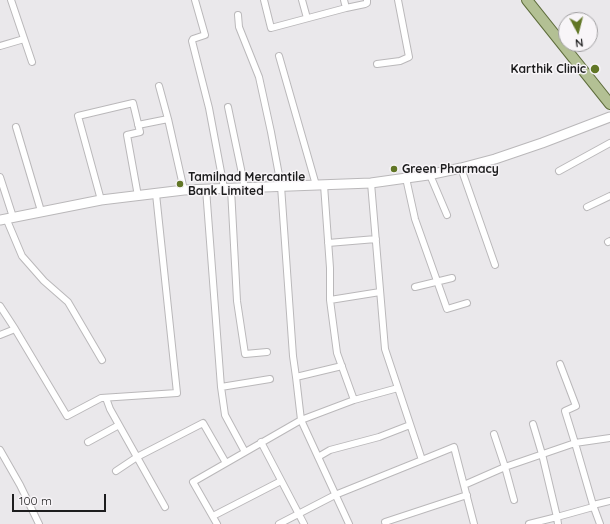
<!DOCTYPE html>
<style>
body{margin:0}
#map{position:relative;width:610px;height:524px;overflow:hidden;background:#eae8eb;font-family:Quicksand,sans-serif}
canvas{display:block}
.north{position:absolute;left:558px;top:12px;width:40px;height:40px;box-sizing:border-box;background:#f8f5f8;border:1px solid #a09fa1;border-radius:50%;rotate:173deg;font-size:11px;font-weight:700;line-height:16px;text-align:center;color:#1d1d1e}
.north::after{content:'';display:block;margin:auto;width:14px;height:18px;background:#617626;clip-path:polygon(50% 0,100% 100%,50% 72%,0 100%)}
.scale{position:absolute;left:12px;top:494px;width:94px;height:18px;box-sizing:border-box;border:2px solid #1d1d1e;border-top:0;padding-left:5px;font-size:12px;line-height:14px;white-space:nowrap;color:#1d1d1e;-webkit-text-stroke:3px #f8f5f8;paint-order:stroke}
</style>
<div id="map">
<canvas width="610" height="524"></canvas>
<div class="north">N</div>
<div class="scale">100 m</div>
</div>
<script>
const ctx = document.querySelector('canvas').getContext('2d');
ctx.lineJoin = 'round';
function trace(path, color, width, dash) { ctx.strokeStyle = color; ctx.lineWidth = width; ctx.lineCap = dash ? 'butt' : 'round'; ctx.setLineDash(dash || []); ctx.stroke(path); }
function label(font, color, halo, rows, align = 'center') {
  ctx.font = font + ' Quicksand,sans-serif'; ctx.lineWidth = 3; ctx.setLineDash([]); ctx.textBaseline = 'middle'; ctx.strokeStyle = halo; ctx.fillStyle = color; for (const [text, x, y, turn = 0] of rows) {
    ctx.save(); ctx.translate(x, y); ctx.rotate((+turn || 0) * Math.PI / 180); ctx.textAlign = isNaN(turn) ? turn : align; if (halo) ctx.strokeText(text, 0, 0); ctx.fillText(text, 0, 0); ctx.restore();
  }
}
const minor = new Path2D(`
 M11 0 32 62
 M195 0 205 35 193 39 192 41 209 108 224 188
 M264 0 271 28 346 8
 M302 0 307 18
 M344 0 346 8 365 4 367 3V0
 M238 15 239 27 259 77 271 132 281 186 293 356 296 377 301 420 349 524
 M0 46 24 39
 M279 56 316 185
 M377 64 400 61 409 57 398 0
 M159 86 168 119 184 190
 M228 107 245 188
 M138 125 168 119
 M16 127 41 211
 M461 168 495 265
 M559 171 610 143
 M430 175 447 215
 M0 177 13 217
 M406 178 415 219 447 309 467 303
 M324 185 330 268V300L337 353 354 400
 M206 189 221 387 225 415 245 452
 M231 189 237 301 245 354 267 352
 M101 200 78 116 133 103 140 132 127 135 138 196
 M587 207 610 196
 M6 218 22 256 44 281 68 302 102 360
 M608 242 610 241
 M328 243 376 239
 M415 287 452 278
 M330 300 380 292
 M0 306 15 329 67 416 101 398 177 393 156 194
 M0 335 15 329
 M560 364 576 406 565 411 575 443 610 438
 M296 377 342 366
 M221 387 270 379
 M106 398 110 409 165 507
 M494 434 505 467 514 500
 M88 442 119 425
 M261 442 304 524
 M0 450 20 485 39 524
 M318 457 330 450 379 437 410 425
 M422 460 454 447 474 524
 M116 471 137 457 203 423 226 463
 M464 485 505 467 575 443 593 505 600 524
 M593 505 610 501
 M213 516 281 481
 M385 522 467 495
 M217 524 193 482 301 420 354 400 398 388
 M279 524 335 495 422 460 385 349 371 183
 M529 524 557 517 542 454 533 424
 M558 524 557 517 593 507`);
const secondary = new Path2D(`
 M0 220 101 200 184 190 371 183 428 175 461 168 495 159 542 143 610 117`);
const primary = new Path2D(`
 M527 0 610 104`);
trace(minor, '#bab8ba', 8);
trace(secondary, '#bab8ba', 11);
trace(primary, '#5e6c3c', 12);
trace(minor, '#fff', 6);
trace(secondary, '#fff', 9);
trace(primary, '#b3c094', 10);
for (const [x, y, r, color] of [
 [595,69,5,"#617626"],
 [394,169,4,"#617626"],
 [180,184,4,"#617626"]
]) { const dot = new Path2D(); dot.arc(x, y, r, 0, 2 * Math.PI); ctx.fillStyle = color; ctx.fill(dot); trace(dot, '#f8f5f8', 1.5); }
label('bold 12px', '#1d1d1e', '#f8f5f8', [
 ["Karthik Clinic",586,69,"right"],
 ["Green Pharmacy",402,169],
 ["Tamilnad Mercantile",188,177],
 ["Bank Limited",188,191]
], 'left');
</script>
